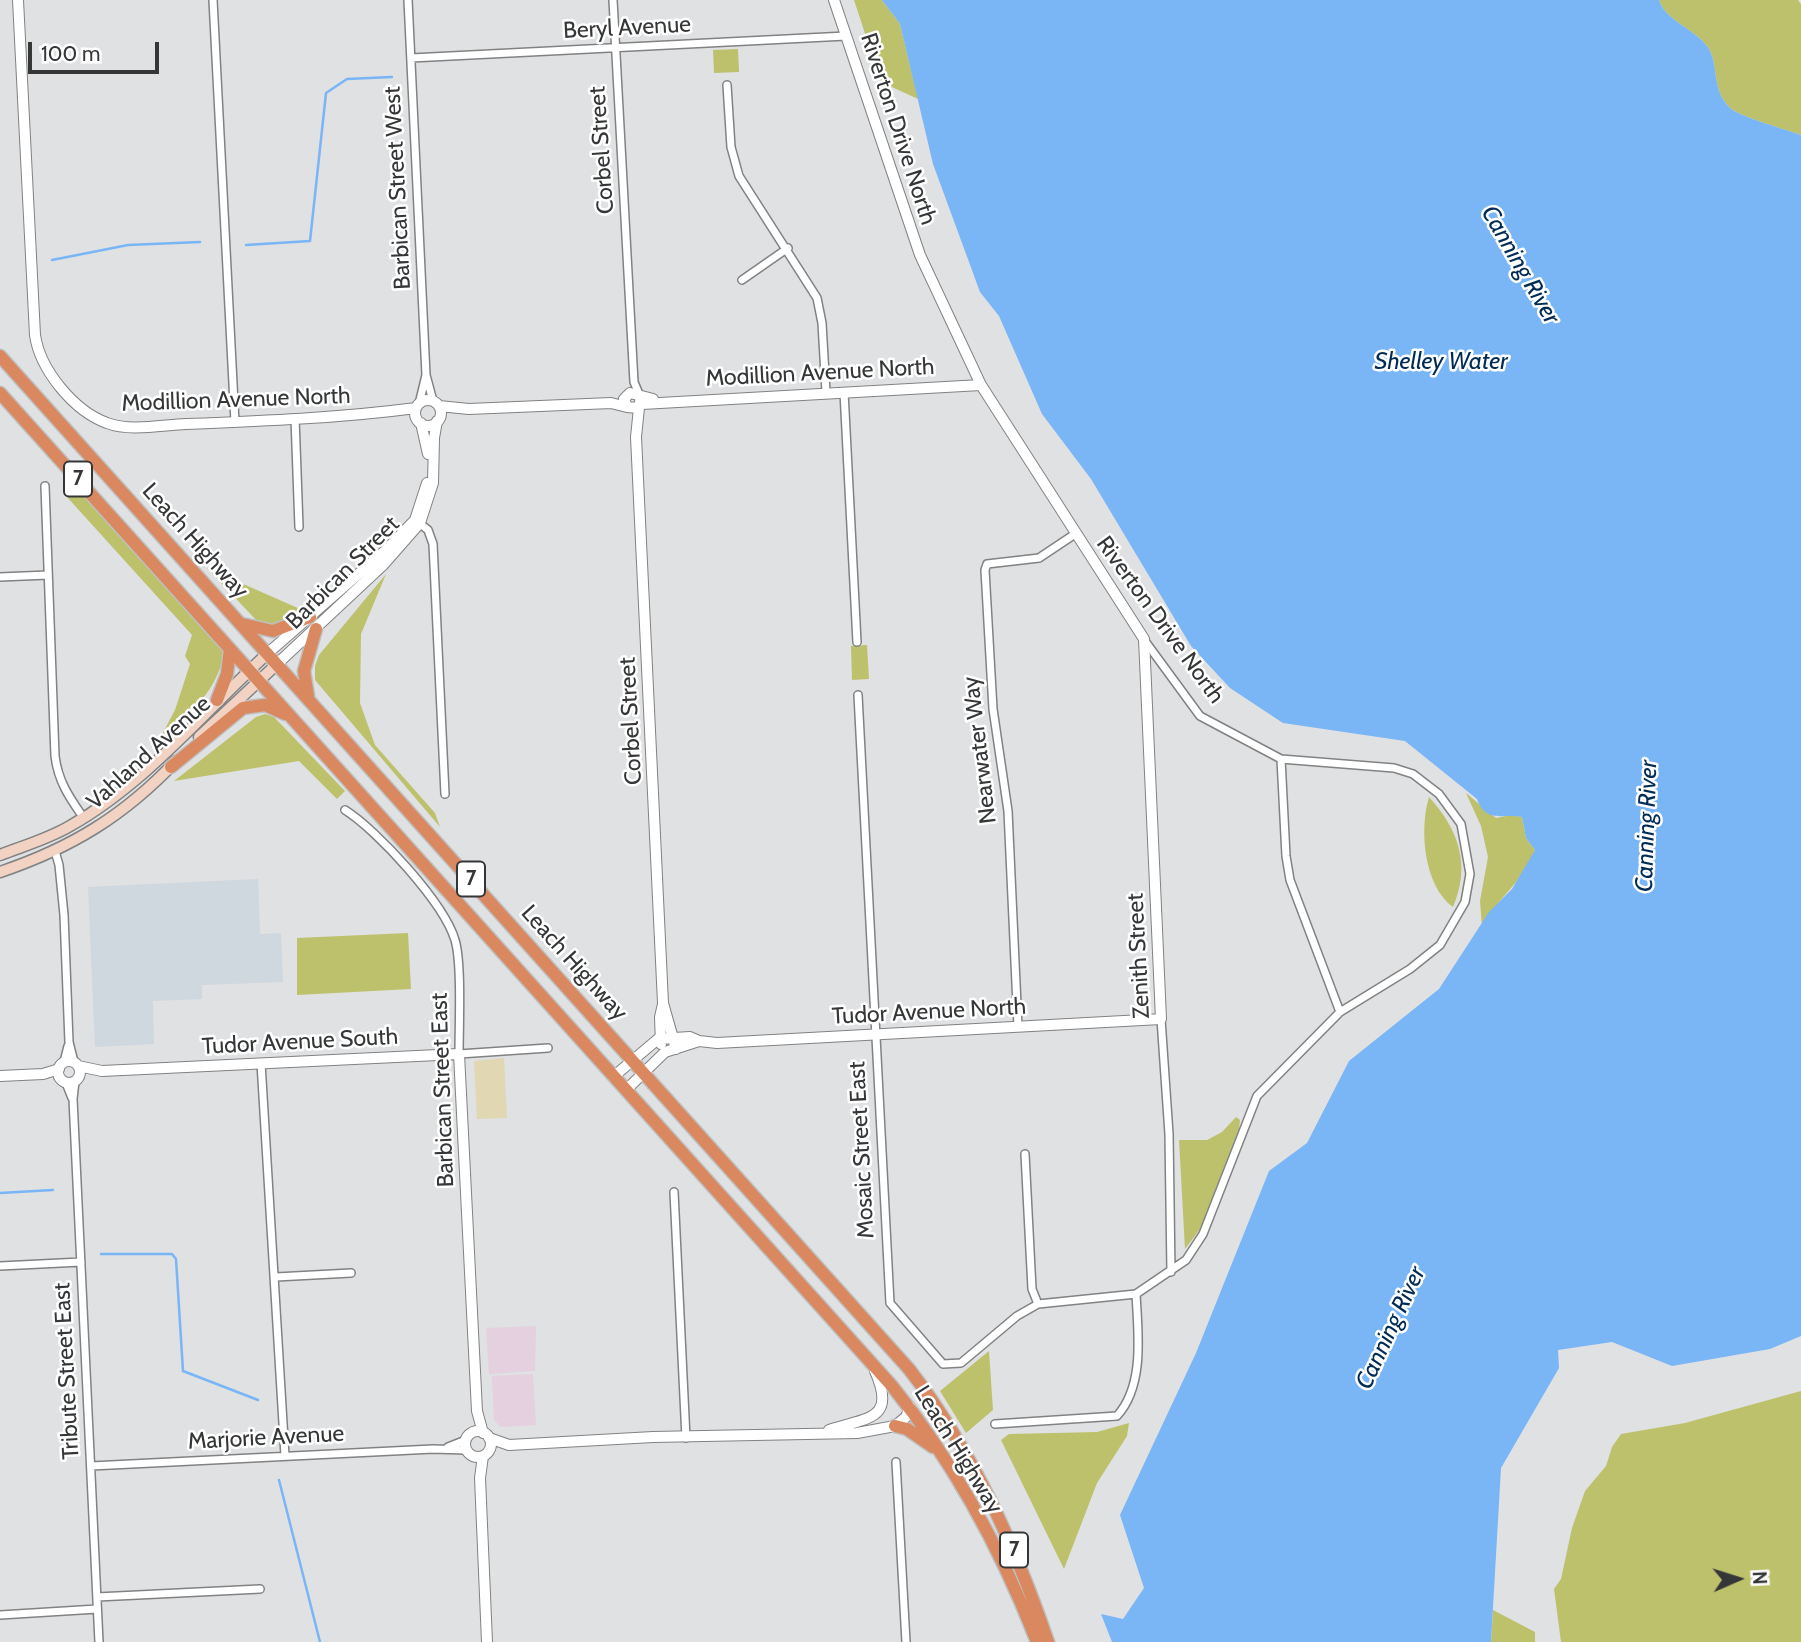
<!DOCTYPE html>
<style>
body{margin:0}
#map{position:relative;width:1801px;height:1642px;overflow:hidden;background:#dfe1e3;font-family:Cabin,sans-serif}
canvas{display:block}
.north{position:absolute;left:1703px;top:1544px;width:70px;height:70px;-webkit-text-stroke:5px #fff;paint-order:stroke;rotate:87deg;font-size:19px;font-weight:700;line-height:28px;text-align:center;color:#353637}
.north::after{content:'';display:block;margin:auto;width:24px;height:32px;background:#353637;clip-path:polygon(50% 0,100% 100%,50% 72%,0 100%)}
.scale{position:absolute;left:28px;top:42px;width:131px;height:32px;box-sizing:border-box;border:4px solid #353637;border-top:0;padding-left:9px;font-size:21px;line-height:24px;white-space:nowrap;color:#353637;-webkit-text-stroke:5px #fff;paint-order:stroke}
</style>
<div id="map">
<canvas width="1801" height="1642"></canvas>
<div class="north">N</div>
<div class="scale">100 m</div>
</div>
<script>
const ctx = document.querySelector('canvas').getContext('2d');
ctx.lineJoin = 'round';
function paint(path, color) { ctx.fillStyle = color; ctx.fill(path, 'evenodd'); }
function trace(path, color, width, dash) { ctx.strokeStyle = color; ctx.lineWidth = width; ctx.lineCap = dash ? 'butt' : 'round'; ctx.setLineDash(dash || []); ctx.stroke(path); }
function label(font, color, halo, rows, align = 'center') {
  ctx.font = font + ' Cabin,sans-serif'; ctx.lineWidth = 5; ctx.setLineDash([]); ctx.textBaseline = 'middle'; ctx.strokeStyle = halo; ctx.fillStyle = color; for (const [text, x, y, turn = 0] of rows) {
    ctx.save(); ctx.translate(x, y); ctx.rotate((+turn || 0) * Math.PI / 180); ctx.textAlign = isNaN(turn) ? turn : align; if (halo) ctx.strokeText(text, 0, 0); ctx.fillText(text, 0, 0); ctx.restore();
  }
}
paint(new Path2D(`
 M536 1326 535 1371 489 1374 486 1328Z
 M533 1374 536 1425 501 1427 494 1420 492 1376Z`), '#e4d0df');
paint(new Path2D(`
 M258 879 260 934 281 933 283 982 202 985V999L153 1001 154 1044 95 1047 88 887Z`), '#cfd7df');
paint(new Path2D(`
 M854 0H882L900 24 918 99 881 82Z
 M1659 0H1798L1801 4V135C1787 130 1738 116 1730 108 1713 91 1718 72 1711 53 1701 30 1666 23 1659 0Z
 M738 49 739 72 714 73 713 50Z
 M78 487 225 651C215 697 190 711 158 742L175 710 190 664 185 656 192 635 67 497Z
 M207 568 300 609 303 613C287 622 275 628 257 621Z
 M386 574 361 634 360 703 375 745 435 813 440 827 315 680V666L319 655Z
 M867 645 869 679 852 680 851 646Z
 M265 714 274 717 345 791 337 799 299 761 174 781 256 717Z
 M1466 793 1496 818 1511 815 1522 817 1526 838 1535 850C1525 880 1496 899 1482 927L1480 901 1488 857 1481 826Z
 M1429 797C1459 830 1471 865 1453 907 1424 886 1419 830 1429 797Z
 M408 933 411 989 297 995V938Z
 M1236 1117 1240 1120 1239 1129 1200 1229 1185 1249 1179 1140H1207L1222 1132Z
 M989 1351 993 1410 966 1433 940 1391Z
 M1801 1391V1642H1561L1554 1589 1561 1579 1572 1528 1585 1491 1606 1466 1612 1447 1621 1434 1685 1423Z
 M1129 1423 1127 1436 1097 1483 1064 1569 1001 1440 1009 1434 1097 1432Z
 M1493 1610 1535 1632V1642H1491Z`), '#bec16c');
paint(new Path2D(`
 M504 1058 507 1118 477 1119 474 1061Z`), '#e1d7b2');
paint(new Path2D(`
 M882 0H1659C1666 23 1701 30 1711 53 1718 72 1713 91 1730 108 1738 116 1787 130 1801 135V1336L1770 1349 1672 1366 1612 1342 1558 1350 1559 1368 1501 1468 1491 1642H1112L1101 1614 1123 1619 1144 1588 1120 1515 1196 1353 1269 1171 1307 1143 1349 1061 1439 989 1489 912 1512 889 1535 850 1526 838 1522 817C1502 813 1486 824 1477 799L1405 741 1283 723 1230 688 1191 646 1091 479 1042 414 999 316 980 292 933 164 900 24Z`), '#7ab5f6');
trace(new Path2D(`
 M246 245 310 241 326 93 347 79 392 77
 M52 260 128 245 200 242
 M0 1193 53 1190
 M101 1254H172L176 1259 183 1371 258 1400
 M279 1480 320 1642`), '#7ab5f6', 2.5);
const minor = new Path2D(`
 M213 0 235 422
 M408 0 426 375 433 401
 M613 0 634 382 639 394
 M411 58 846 36
 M727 85 731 147 739 176 817 298 822 323 826 392
 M742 280 788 248
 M844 392 857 642
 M419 404 426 375
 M295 418 299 527
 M45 486 55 756C58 781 69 797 83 817
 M418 522 428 530 433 544 445 794
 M0 577 48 575
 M858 695 890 1303 943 1364 961 1363 1017 1316 1038 1304 1136 1294 1186 1260 1203 1234 1257 1096 1340 1012 1410 969 1440 945 1465 902 1470 874 1461 824 1439 794 1413 774 1394 768 1281 759 1200 716 1145 641
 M1281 759 1286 856 1290 880 1340 1012
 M345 810C377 830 444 903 455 940 462 963 459 1027 459 1054L548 1048
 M55 851 59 865 64 915 69 1042 74 1062
 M1161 1019 1169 1134 1171 1272
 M1018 1027 1008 811 993 709 985 570 987 564 1039 558 1075 534
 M64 1062 68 1046
 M261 1063 285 1456
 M75 1081 73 1099 99 1642
 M66 1083 72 1098
 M1025 1154 1032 1289 1038 1304
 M674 1192 686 1438
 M0 1266 81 1262
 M276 1277 351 1273
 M995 1424 1117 1416C1145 1385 1138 1333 1136 1294
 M448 1447 466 1440
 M896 1462 906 1642
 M91 1466 433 1449 466 1450
 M97 1597 260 1589
 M0 1615 97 1609`);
const tertiary = new Path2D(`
 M18 0 35 335C40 370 74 411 107 423 130 432 162 425 186 424 263 421 340 418 416 408
 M641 396 639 408 627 407 624 399 630 393 653 399
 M415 413a13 13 0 1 1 26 0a13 13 0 1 1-26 0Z
 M642 404 981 385
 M439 406 469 409 611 403 627 407
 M639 408 636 437 663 1003 676 1049
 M421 423 428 454
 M268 653 387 549 415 520 427 483
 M277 664 384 564 420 523 433 483 434 438 437 421
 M661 1044 660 1017 663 1004
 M58 1072a11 11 0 1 1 22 0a11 11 0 1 1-22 0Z
 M78 1066 102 1071 459 1054 477 1411 483 1433
 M0 1076 43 1074 59 1069
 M613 1077 658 1039 690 1037 699 1041 717 1043 1161 1019 1144 639 981 385 920 255 834 0
 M626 1090 665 1052 699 1041
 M829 1430C867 1417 897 1421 875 1371
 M465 1444a13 13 0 1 1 26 0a13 13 0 1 1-26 0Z
 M489 1438 509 1445 653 1437 857 1433 895 1426 906 1417 910 1407
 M483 1456 480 1478 487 1642`);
const secondary = new Path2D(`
 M199 737 277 664
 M0 855C23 846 48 839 70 826 146 783 204 712 268 653
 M0 872C71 848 124 816 176 761`);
const trunk = new Path2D(`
 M0 356 909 1369C973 1452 1014 1543 1048 1642
 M0 393 892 1386C953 1461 1002 1552 1037 1642
 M242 624 273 631 310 617
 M308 696 304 671 316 629
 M217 700 227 674 230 649
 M171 767 243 708 265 705 285 714
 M895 1426 907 1429 933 1447`);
trace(minor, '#808284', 10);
trace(tertiary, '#808284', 12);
trace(secondary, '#808284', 13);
trace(trunk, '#bebfbf', 15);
trace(minor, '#fff', 7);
trace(tertiary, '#fff', 10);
trace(secondary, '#f1d2c3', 10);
trace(trunk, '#da8860', 12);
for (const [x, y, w] of [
 [78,479,28],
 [471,879,28],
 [1014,1550,28]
]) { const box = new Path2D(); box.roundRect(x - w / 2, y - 17.5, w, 35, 5); ctx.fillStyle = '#fff'; ctx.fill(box); trace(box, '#353637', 2); }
label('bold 21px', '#353637', null, [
 ["7",78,479],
 ["7",471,879],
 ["7",1014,1550]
]);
label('23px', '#353637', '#fff', [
 ["Beryl Avenue",627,28,-3],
 ["Riverton Drive North",898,129,72],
 ["Corbel Street",602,150,-94],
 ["Barbican Street West",398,188,-93],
 ["Modillion Avenue North",820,373,-3],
 ["Modillion Avenue North",236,400,-2],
 ["Leach Highway",195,541,48],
 ["Barbican Street",343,573,-45],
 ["Riverton Drive North",1160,620,54],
 ["Corbel Street",631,721,-93],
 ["Nearwater Way",980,750,-97],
 ["Vahland Avenue",149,753,-42],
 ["Zenith Street",1139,956,-93],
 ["Leach Highway",574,963,48],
 ["Tudor Avenue North",929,1012,-3],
 ["Tudor Avenue South",300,1042,-3],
 ["Barbican Street East",443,1090,-92],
 ["Mosaic Street East",862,1150,-93],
 ["Tribute Street East",67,1371,-93],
 ["Marjorie Avenue",266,1438,-3],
 ["Leach Highway",958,1450,58]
]);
label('italic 24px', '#002b54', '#fff', [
 ["Canning River",1520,265,60],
 ["Shelley Water",1441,362],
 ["Canning River",1647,826,-88],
 ["Canning River",1391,1328,-65]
]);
</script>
